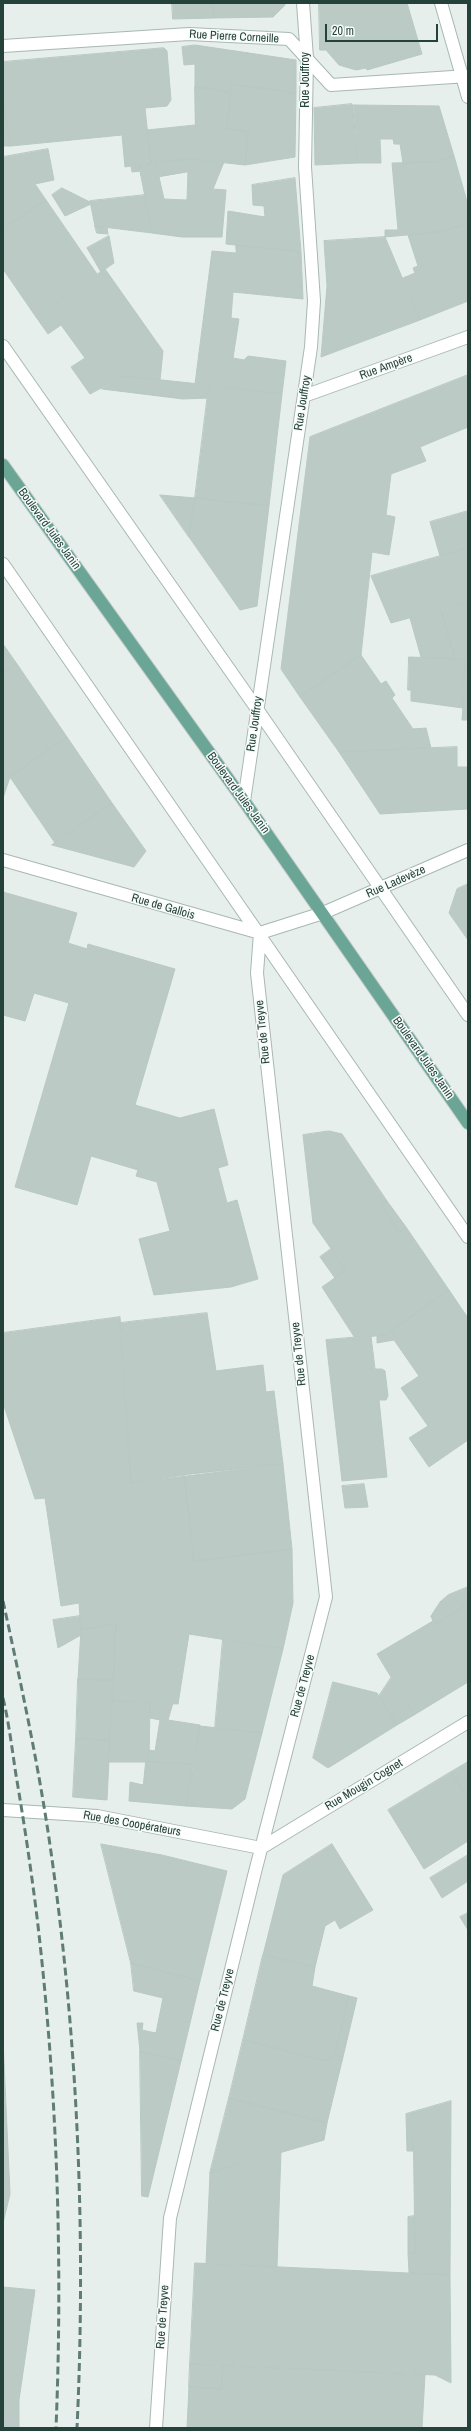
<!DOCTYPE html>
<meta charset="utf-8">
<style>
body{margin:0}
#map{position:relative;width:471px;height:2431px;overflow:hidden;background:#e6efeb;font-family:"Archivo Narrow",sans-serif}
canvas{display:block}
.frame{position:absolute;inset:0;border:4px solid #24423a;pointer-events:none}
.scale{position:absolute;left:325px;top:24px;width:113px;height:18px;box-sizing:border-box;border:2px solid #24423a;border-top:0;padding-left:5px;font-size:12px;line-height:14px;white-space:nowrap;color:#24423a;-webkit-text-stroke:3px #f7fbf9;paint-order:stroke}
</style>
<div id="map">
<canvas width="471" height="2431"></canvas>
<div class="frame"></div>
<div class="scale">20 m</div>
</div>
<script>
const ctx = document.querySelector('canvas').getContext('2d');
ctx.lineJoin = 'round';
function paint(path, color) { ctx.fillStyle = color; ctx.fill(path, 'evenodd'); }
function trace(path, color, width, dash) { ctx.strokeStyle = color; ctx.lineWidth = width; ctx.lineCap = dash ? 'butt' : 'round'; ctx.setLineDash(dash || []); ctx.stroke(path); }
function label(font, color, halo, rows, align = 'center') {
  ctx.font = font + ' "Archivo Narrow",sans-serif'; ctx.lineWidth = 3; ctx.setLineDash([]); ctx.textBaseline = 'middle'; ctx.strokeStyle = halo; ctx.fillStyle = color; for (const [text, x, y, turn = 0] of rows) {
    ctx.save(); ctx.translate(x, y); ctx.rotate((+turn || 0) * Math.PI / 180); ctx.textAlign = isNaN(turn) ? turn : align; if (halo) ctx.strokeText(text, 0, 0); ctx.fillText(text, 0, 0); ctx.restore();
  }
}
const building = new Path2D(`
 M172 3H213L214 18 173 19Z
 M213 3H285V5L273 17 214 18Z
 M319 3H407L422 54 367 70 366 68 356 70 339 65 326 50H320Z
 M195 45 296 60V93L232 84 231 92 195 87V64L184 65 182 47Z
 M164 48 167 51 171 100 167 106 145 108 151 164 139 166 141 171 132 172 131 166 125 167 122 135 11 146 3 102V62Z
 M232 84 296 93 295 157 245 165 248 131 227 129Z
 M195 87 231 92 227 129 248 131 245 165 190 159 151 164 147 130 195 125Z
 M3 102 11 146H3Z
 M352 104 358 163 315 165 314 108Z
 M353 105 439 106 454 156 435 162 403 163 400 144H394L393 139H380L381 163H358Z
 M48 149 54 180 35 184 46 200 3 229V157Z
 M454 156 468 205V224L439 232 385 237V230H398L392 163 435 162Z
 M190 159 224 162 213 189 226 190 222 237H182L152 233 139 166ZM188 172 187 200 164 199 159 177Z
 M295 178 301 252 226 244 228 211 265 217 264 206 253 205 252 185Z
 M62 188 90 202 91 204 65 216 52 195Z
 M145 195 152 233 95 226 90 201Z
 M46 200 97 274 36 317 3 269V229Z
 M468 224V301L420 320 403 278 415 273 413 268 418 266 408 235 439 232Z
 M95 226 107 227 108 234 97 233Z
 M109 236 114 263 101 272 87 248Z
 M385 237 420 320 321 357 327 286 324 241Z
 M236 245 301 252 303 299 233 292 231 318 239 319 233 358 244 360 248 356 286 361 282 394 195 384 212 251 236 253Z
 M105 269 163 351 160 380 124 376 90 394 71 367 85 358 61 325 48 334 36 317Z
 M468 375V427L420 447 426 461 391 474 386 515 395 517 389 555 372 552 361 655 300 697 281 669 310 437Z
 M124 376 209 385 208 398 183 399 102 389Z
 M209 385 282 394 269 506 195 498Z
 M160 495 195 498 189 537Z
 M195 498 269 506 257 606 240 610 189 537Z
 M468 511V548L440 556 430 522Z
 M468 548V602L391 623 371 576Z
 M468 602V658L455 659 441 610Z
 M441 610 455 659 421 657 410 618Z
 M3 644 17 664 3 673Z
 M361 655 381 684 386 681 395 695 392 698 413 729 426 728 431 748 339 752 300 697Z
 M409 657 465 659 463 708 411 701V690H408Z
 M468 658V692L464 694 465 659Z
 M17 664 67 737 10 777 3 798V673Z
 M468 692V720H462L464 694Z
 M67 737 112 803 55 843 10 777Z
 M457 747V767H468V809L380 814 339 752Z
 M112 803 146 851 134 867 52 845Z
 M468 884V940L449 913 457 889Z
 M3 892 77 913 68 943 87 949 88 944 175 969 135 1105 180 1118 214 1109 228 1165 218 1168 227 1203 237 1200 258 1279 231 1287 154 1295 139 1239 170 1231 157 1182 136 1176 138 1170 91 1156 77 1205 15 1187 69 1003 34 993 25 1021 3 1015Z
 M329 1131 342 1134 387 1201 381 1205 399 1232 406 1227 449 1290 385 1335 355 1338 322 1287 346 1270 313 1223 303 1135Z
 M387 1201 406 1227 399 1232 381 1205Z
 M331 1249 346 1270 335 1278 320 1257Z
 M449 1290 468 1318V1440L429 1467 409 1438 428 1426 401 1388 419 1376 394 1340 377 1343V1336L385 1335Z
 M207 1313 216 1371 263 1365 266 1392 274 1391 283 1464 131 1483 120 1323Z
 M120 1317 131 1483 184 1475 194 1561 292 1549 293 1603 283 1649 189 1634 178 1704 112 1701 116 1624 81 1630 79 1603 61 1606 45 1498 35 1499 3 1403V1333Z
 M371 1336 375 1369H382L385 1371 388 1396 386 1400H379L387 1477 342 1481 326 1340Z
 M283 1464 292 1549 194 1561 184 1475Z
 M364 1484 368 1507 345 1508 342 1486Z
 M468 1587V1604L436 1624 431 1616 440 1602 448 1595Z
 M468 1604V1682L414 1715 377 1654 433 1621 431 1616 436 1624Z
 M80 1616 81 1635 58 1648 53 1620Z
 M116 1624 113 1680 78 1679 81 1630Z
 M223 1639 283 1649 262 1733 215 1728Z
 M391 1678 414 1715 397 1725 379 1696Z
 M78 1679 113 1680 110 1740 76 1739Z
 M333 1682 377 1693 397 1725 328 1768 313 1758Z
 M112 1701 150 1702 149 1762H109Z
 M150 1702 173 1703 168 1720 200 1725 194 1764 149 1762V1750L155 1751 160 1720 150 1718Z
 M200 1726 262 1733 245 1799 232 1809 186 1806Z
 M76 1739 110 1740 107 1800 73 1797Z
 M146 1762 194 1764 186 1806 129 1801 130 1782 143 1785Z
 M468 1762V1799L451 1772Z
 M451 1772 468 1799V1841L424 1869 388 1810Z
 M101 1844 162 1855 227 1871 200 1981 131 1963Z
 M332 1844 373 1910 340 1929 335 1920 325 1926 315 1967 263 1955 283 1875Z
 M468 1855V1881L442 1898 430 1878Z
 M468 1913V1930L460 1917Z
 M263 1955 315 1967 312 1986 349 1996 335 2055 326 2061 243 2040Z
 M131 1963 200 1981 181 2061 140 2051 137 2023H143L142 2030 156 2033 163 1998 134 1991Z
 M349 1996 357 1998 343 2057 335 2055Z
 M3 2040 10 2194 3 2223Z
 M243 2040 326 2061 335 2055 343 2057 327 2123 229 2098Z
 M140 2051 181 2061 148 2197 142 2196Z
 M229 2098 327 2123 324 2140 210 2173Z
 M451 2101 450 2275 409 2273 408 2253H415L413 2112Z
 M413 2112V2151H407L406 2114Z
 M281 2152 277 2267 206 2264 210 2173Z
 M414 2216 415 2253H408V2217Z
 M195 2263 450 2275 451 2383 435 2375 190 2364Z
 M3 2287 35 2290 19 2400V2428H3Z
 M190 2364 223 2365 221 2389 189 2387Z
 M223 2365 425 2375 422 2428H187L189 2387 221 2389Z`);
paint(building, '#bbcac4');
trace(building, '#b8c9c2', 1);
const minor = new Path2D(`
 M441 3 468 97
 M3 46 189 34 289 39 331 85 468 76
 M3 346 257 709 468 1015
 M304 396 468 337
 M3 564 468 1237
 M244 801 311 347 314 301 305 167 307 58 303 3
 M3 860 260 933 323 913 468 850
 M3 1810 97 1816 261 1848
 M261 1848 468 1722
 M156 2428 170 2218 255 1872 326 1597 257 973 260 933`);
const major = new Path2D(`
 M3 465 244 801 468 1123`);
trace(minor, '#a8b8b2', 14);
trace(major, '#c2cac8', 14);
trace(minor, '#fff', 12);
trace(major, '#6aa596', 12);
trace(new Path2D(`
 M3 1601C21 1684 39 1767 51 1852 78 2043 86 2235 77 2428
 M3 1698C9 1723 12 1749 16 1775 24 1822 31 1869 37 1917 57 2087 63 2257 56 2428`), '#5f7d75', 3, [8, 4]);
label('12px', '#24423a', '#f7fbf9', [
 ["Rue Pierre Corneille",234,37,3],
 ["Rue Jouffroy",306,80,-90],
 ["Rue Ampère",386,367,-20],
 ["Rue Jouffroy",303,403,-81],
 ["Boulevard Jules Janin",49,529,54],
 ["Rue Jouffroy",255,724,-82],
 ["Boulevard Jules Janin",238,793,54],
 ["Rue Ladevèze",396,882,-24],
 ["Rue de Gallois",163,907,16],
 ["Rue de Treyve",263,1032,-96],
 ["Boulevard Jules Janin",423,1058,55],
 ["Rue de Treyve",299,1354,-96],
 ["Rue de Treyve",303,1686,-75],
 ["Rue Mougin Cognet",364,1785,-31],
 ["Rue des Coopérateurs",132,1824,10],
 ["Rue de Treyve",223,2000,-76],
 ["Rue de Treyve",163,2317,-86]
]);
</script>
